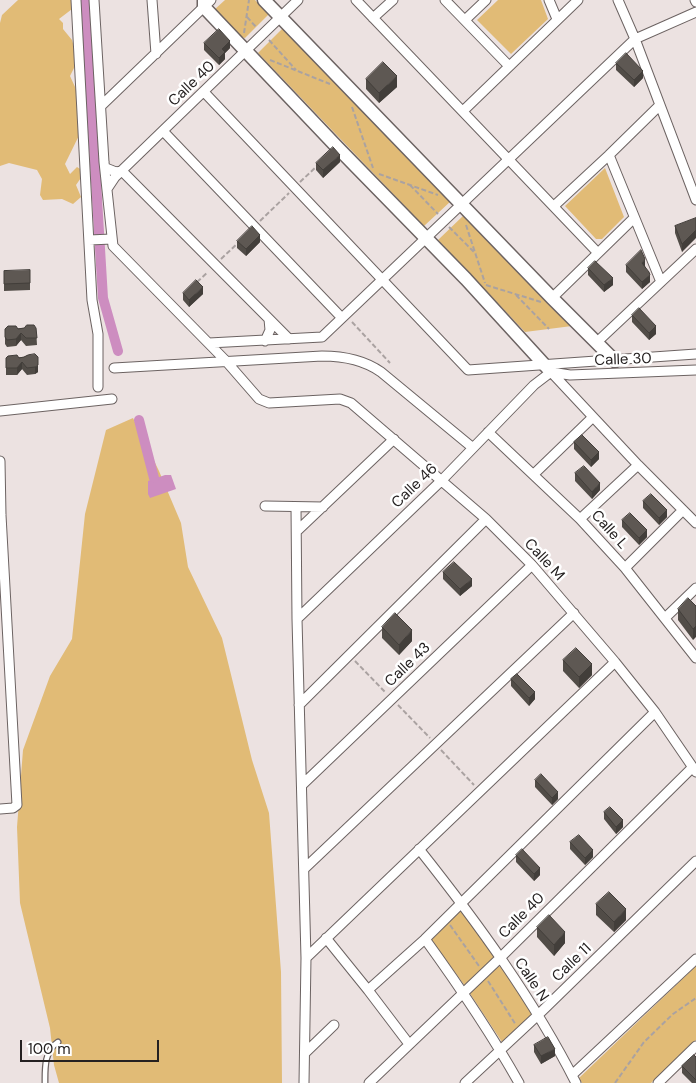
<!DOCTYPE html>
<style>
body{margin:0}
#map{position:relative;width:696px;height:1083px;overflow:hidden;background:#ece2e1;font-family:"DM Sans",sans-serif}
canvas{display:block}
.scale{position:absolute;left:20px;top:1040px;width:139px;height:22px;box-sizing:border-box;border:2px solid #252121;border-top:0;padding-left:6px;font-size:15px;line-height:18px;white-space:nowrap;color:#252121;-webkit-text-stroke:4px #fff;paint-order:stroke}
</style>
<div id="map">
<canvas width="696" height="1083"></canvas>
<div class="scale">100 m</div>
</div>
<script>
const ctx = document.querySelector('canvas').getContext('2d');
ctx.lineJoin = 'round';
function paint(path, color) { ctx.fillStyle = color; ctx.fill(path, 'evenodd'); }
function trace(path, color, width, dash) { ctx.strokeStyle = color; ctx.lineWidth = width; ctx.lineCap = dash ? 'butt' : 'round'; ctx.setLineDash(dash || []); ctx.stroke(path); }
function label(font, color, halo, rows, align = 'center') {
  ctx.font = font + ' "DM Sans",sans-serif'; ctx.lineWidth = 5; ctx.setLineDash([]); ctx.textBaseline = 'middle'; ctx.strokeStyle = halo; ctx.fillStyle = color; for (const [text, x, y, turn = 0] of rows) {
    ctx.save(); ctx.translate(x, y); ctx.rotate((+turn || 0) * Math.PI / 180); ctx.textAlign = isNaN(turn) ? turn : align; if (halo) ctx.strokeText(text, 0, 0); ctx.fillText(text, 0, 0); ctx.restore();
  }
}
paint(new Path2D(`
 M18 0H77L76 6 59 19 63 23V29L72 40 78 60 70 76 81 100 93 107 65 164 70 174 77 167 85 172 76 185 81 197 73 204 62 199 43 200 40 195 42 179 37 170 9 163 0 166V23L2 15Z
 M225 0H255L269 14 245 38 241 37 214 10Z
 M498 0H541L548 19 511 54 477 20Z
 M284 27 451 201 424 226 258 53Z
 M605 168 624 217 602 239H596L565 206Z
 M464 215 572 326 525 332 438 240Z
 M133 418 159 471 181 523 188 567 222 638 252 760 269 813 281 972 282 1083H59L54 1065 50 1028 20 903 17 827 23 750 50 676 72 639 85 514 106 430Z
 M461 910 495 957 465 986 430 938Z
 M497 966 501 967 532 1014 502 1042 469 992Z
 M696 966V1040L651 1083H582L579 1078Z`), '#e1bb76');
paint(new Path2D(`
 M165 475H171L176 489 150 498 148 494V481Z`), '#cd8dc0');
trace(new Path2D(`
 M85 0 103 298 118 351
 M139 420 154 478`), '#cd8dc0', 10);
const lane = new Path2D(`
 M45 1083C45 1069 44 1051 58 1042`);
const street = new Path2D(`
 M76 0 92 300 98 334V387
 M94 0 104 162 113 246 225 360 259 399 269 403 340 399 351 403 486 519 532 565 615 662 655 712 696 772
 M152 0 156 54
 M356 0 598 253
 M445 0 509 66
 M549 0 557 19
 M618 0 635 39 696 200
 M695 0 696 2
 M373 18 393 0
 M465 20 486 0
 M204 92 468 370 696 354
 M102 105 211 0
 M463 111 578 0
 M163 131 342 318
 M609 155 661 282
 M106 168 116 172 122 171 289 339
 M107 189 115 177 298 0
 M554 206 609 155 660 105
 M89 240 112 239
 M552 298 634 218
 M265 341 270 330 269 319
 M209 343 322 337 635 39 696 12
 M596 343 696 249
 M114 368 322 356C343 356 364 360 381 372L473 448
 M551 372 638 465 696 523
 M551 372 570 375 696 370
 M0 411 112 399
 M488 432 580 519 625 568 696 658
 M0 461 1 515 17 805 13 808 0 809
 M534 474 593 417
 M265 506 323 507
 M296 507 297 619 306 958 304 1083
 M580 519 638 465
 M297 531 394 439
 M625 568 683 510
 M665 618 696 588
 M297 619 442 480 534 385 551 372
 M299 705 486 519
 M302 785 532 565
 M419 849C477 922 534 1000 576 1083
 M304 869 574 613
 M326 938 368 990 409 1044
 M425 939C459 986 491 1033 519 1083
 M306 958 615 662
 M368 990 425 939 655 712
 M305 1053 334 1025
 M572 1075 696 959
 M369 1083 500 958 693 767
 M465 1083 538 1015 696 861
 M658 1083 696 1046`);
const secondary = new Path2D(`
 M204 0V7L337 147 466 279 551 372
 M264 0 552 298 615 361`);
trace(lane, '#6c6362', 7);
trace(street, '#6c6362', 11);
trace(secondary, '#6c6362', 15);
trace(new Path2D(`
 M247 17 257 28
 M244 33 249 0
 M269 40 296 70
 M270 60 330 84
 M352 107 373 168
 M379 174 438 195
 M300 182 317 166
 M410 185 438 214
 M260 221 289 193
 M466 225 485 283
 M449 227 476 254
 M221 259 239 242
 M197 282 208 272
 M486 285 541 302
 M516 295 549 329
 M352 322 390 363
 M355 661 386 693
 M398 705 430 738
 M441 750 474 785
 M450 925 479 966
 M488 981 516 1025
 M615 1083 644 1042 673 1014 696 998`), '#aaa2a1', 2, [5, 2.5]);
trace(lane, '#fff', 4.5);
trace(street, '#fff', 9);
trace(secondary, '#fff', 12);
paint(new Path2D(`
 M204 43 230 48 225 53V59L219 65 204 50Z
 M616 63 643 78 634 87 616 70Z
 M366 79 397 87 379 103 366 89Z
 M340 162 323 178 316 170V163Z
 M696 218 682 252 675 233V226Z
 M237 241 260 242 246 256 237 248Z
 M626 265 645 266 650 282 642 289 626 272Z
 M588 268 613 285 604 292 588 275Z
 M4 271 30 283V290L4 291Z
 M183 293 203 294 189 307 183 300Z
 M632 315 656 334 649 340 632 322Z
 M24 328H36L37 345 26 346 21 340 16 346 7 347 5 344V329Z
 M28 355 38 372 35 374 27 375 22 369 17 375H6V358L24 357Z
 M574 442 599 459 591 467 574 449Z
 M575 473 600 490 592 499 575 481Z
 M643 501 667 517 659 525 643 508Z
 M622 520 647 537 639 545 622 527Z
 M443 572 472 586 460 596 443 579Z
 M696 606 693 640 678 620V609Z
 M382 627 412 641 399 655 382 638Z
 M563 660 592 675 579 688 563 671Z
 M511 679 535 699 529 706 511 686Z
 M535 780 558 799 552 805 535 787Z
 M604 812 623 827 616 834 604 819Z
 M570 842 593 857 585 865 570 849Z
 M516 855 540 875 534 881 516 862Z
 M596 904 626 920 614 932 596 915Z
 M537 927 565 943 554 956 537 937Z
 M534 1045 555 1056 541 1064 534 1052Z
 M696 1057V1083H692L682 1073V1066Z`), '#514c47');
paint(new Path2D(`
 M230 41V48L225 53V59L219 65V58L222 49Z
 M643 71V78L634 87V80Z
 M397 76V87L379 103V93Z
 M340 155V162L323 178V170Z
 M696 230V238L682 252V244Z
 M260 235V242L246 256V249Z
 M645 259V266L642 270V263Z
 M650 275V282L642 289V282Z
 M613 278V285L604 292V285Z
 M203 287V294L189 307V300Z
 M656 326V334L649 340V333Z
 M21 333V340L16 346V339Z
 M22 362V369L17 375V368Z
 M38 365V372L35 374V367Z
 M599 452V459L591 467V460Z
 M600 483V490L592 499V492Z
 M667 510V517L659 525V518Z
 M647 530V537L639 545V538Z
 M472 579V586L460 596V589Z
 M696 626V637L693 640V629Z
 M412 630V641L399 655V645Z
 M592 664V675L579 688V677Z
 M535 692V699L529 706V698Z
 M558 792V799L552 805V798Z
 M623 820V827L616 834V827Z
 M593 850V857L585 865V858Z
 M540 868V875L534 881V874Z
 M626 909V920L614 932V922Z
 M565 932V943L554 956V945Z
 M555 1049V1056L541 1064V1056Z`), '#423e3a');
const building = new Path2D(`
 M219 29 230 41 222 49 225 52 219 58 204 43Z
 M626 53 643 71 634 80 616 63Z
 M383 62 397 76 379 93 366 79Z
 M333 147 340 155 323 170 316 163Z
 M696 218V230L682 244 675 226Z
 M252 226 260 235 246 249 237 241Z
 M641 250 645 259 642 263 649 272 650 275 642 282 626 265Z
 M595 261 613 278 604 285 588 268Z
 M30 270V283L4 284V271Z
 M196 280 203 287 189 300 183 293Z
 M639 308 656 326 649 333 632 315Z
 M27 325H34L36 328 37 338H26L21 333 16 339 7 340 5 337V329L8 326H16L18 329 24 328Z
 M35 354 38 357V365L35 367 27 368 22 362 17 368H6V358L8 356 17 355 19 358 24 357 28 355Z
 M582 435 599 452 591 460 574 442Z
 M584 466 600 483 592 492 575 473Z
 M651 494 667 510 659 518 643 501Z
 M630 513 647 530 639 538 622 520Z
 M454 562 472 579 460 589 443 572Z
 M688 598 696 606V626L693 629 678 609Z
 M395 613 412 630 399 645 382 627Z
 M576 648 592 664 579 677 563 660Z
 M517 674 535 692 529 698 511 679Z
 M541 774 558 792 552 798 535 780Z
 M610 807 623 820 616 827 604 812Z
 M579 835 593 850 585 858 570 842Z
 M522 849 540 868 534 874 516 855Z
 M609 892 626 909 614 922 596 904Z
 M549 915 565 932 554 945 537 927Z
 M548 1037 555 1049 541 1056 534 1045Z
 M694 1055 696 1057V1080L682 1066Z`);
paint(building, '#5e5853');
trace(building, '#423e3a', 1);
label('15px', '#252121', '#fff', [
 ["Calle 40",192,84,-44],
 ["Calle 30",623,360,-2],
 ["Calle 46",415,486,-44],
 ["Calle L",609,530,48],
 ["Calle M",544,560,47],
 ["Calle 43",408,665,-44],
 ["Calle 40",522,916,-45],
 ["Calle 11",572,963,-44],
 ["Calle N",531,980,56]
]);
</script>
